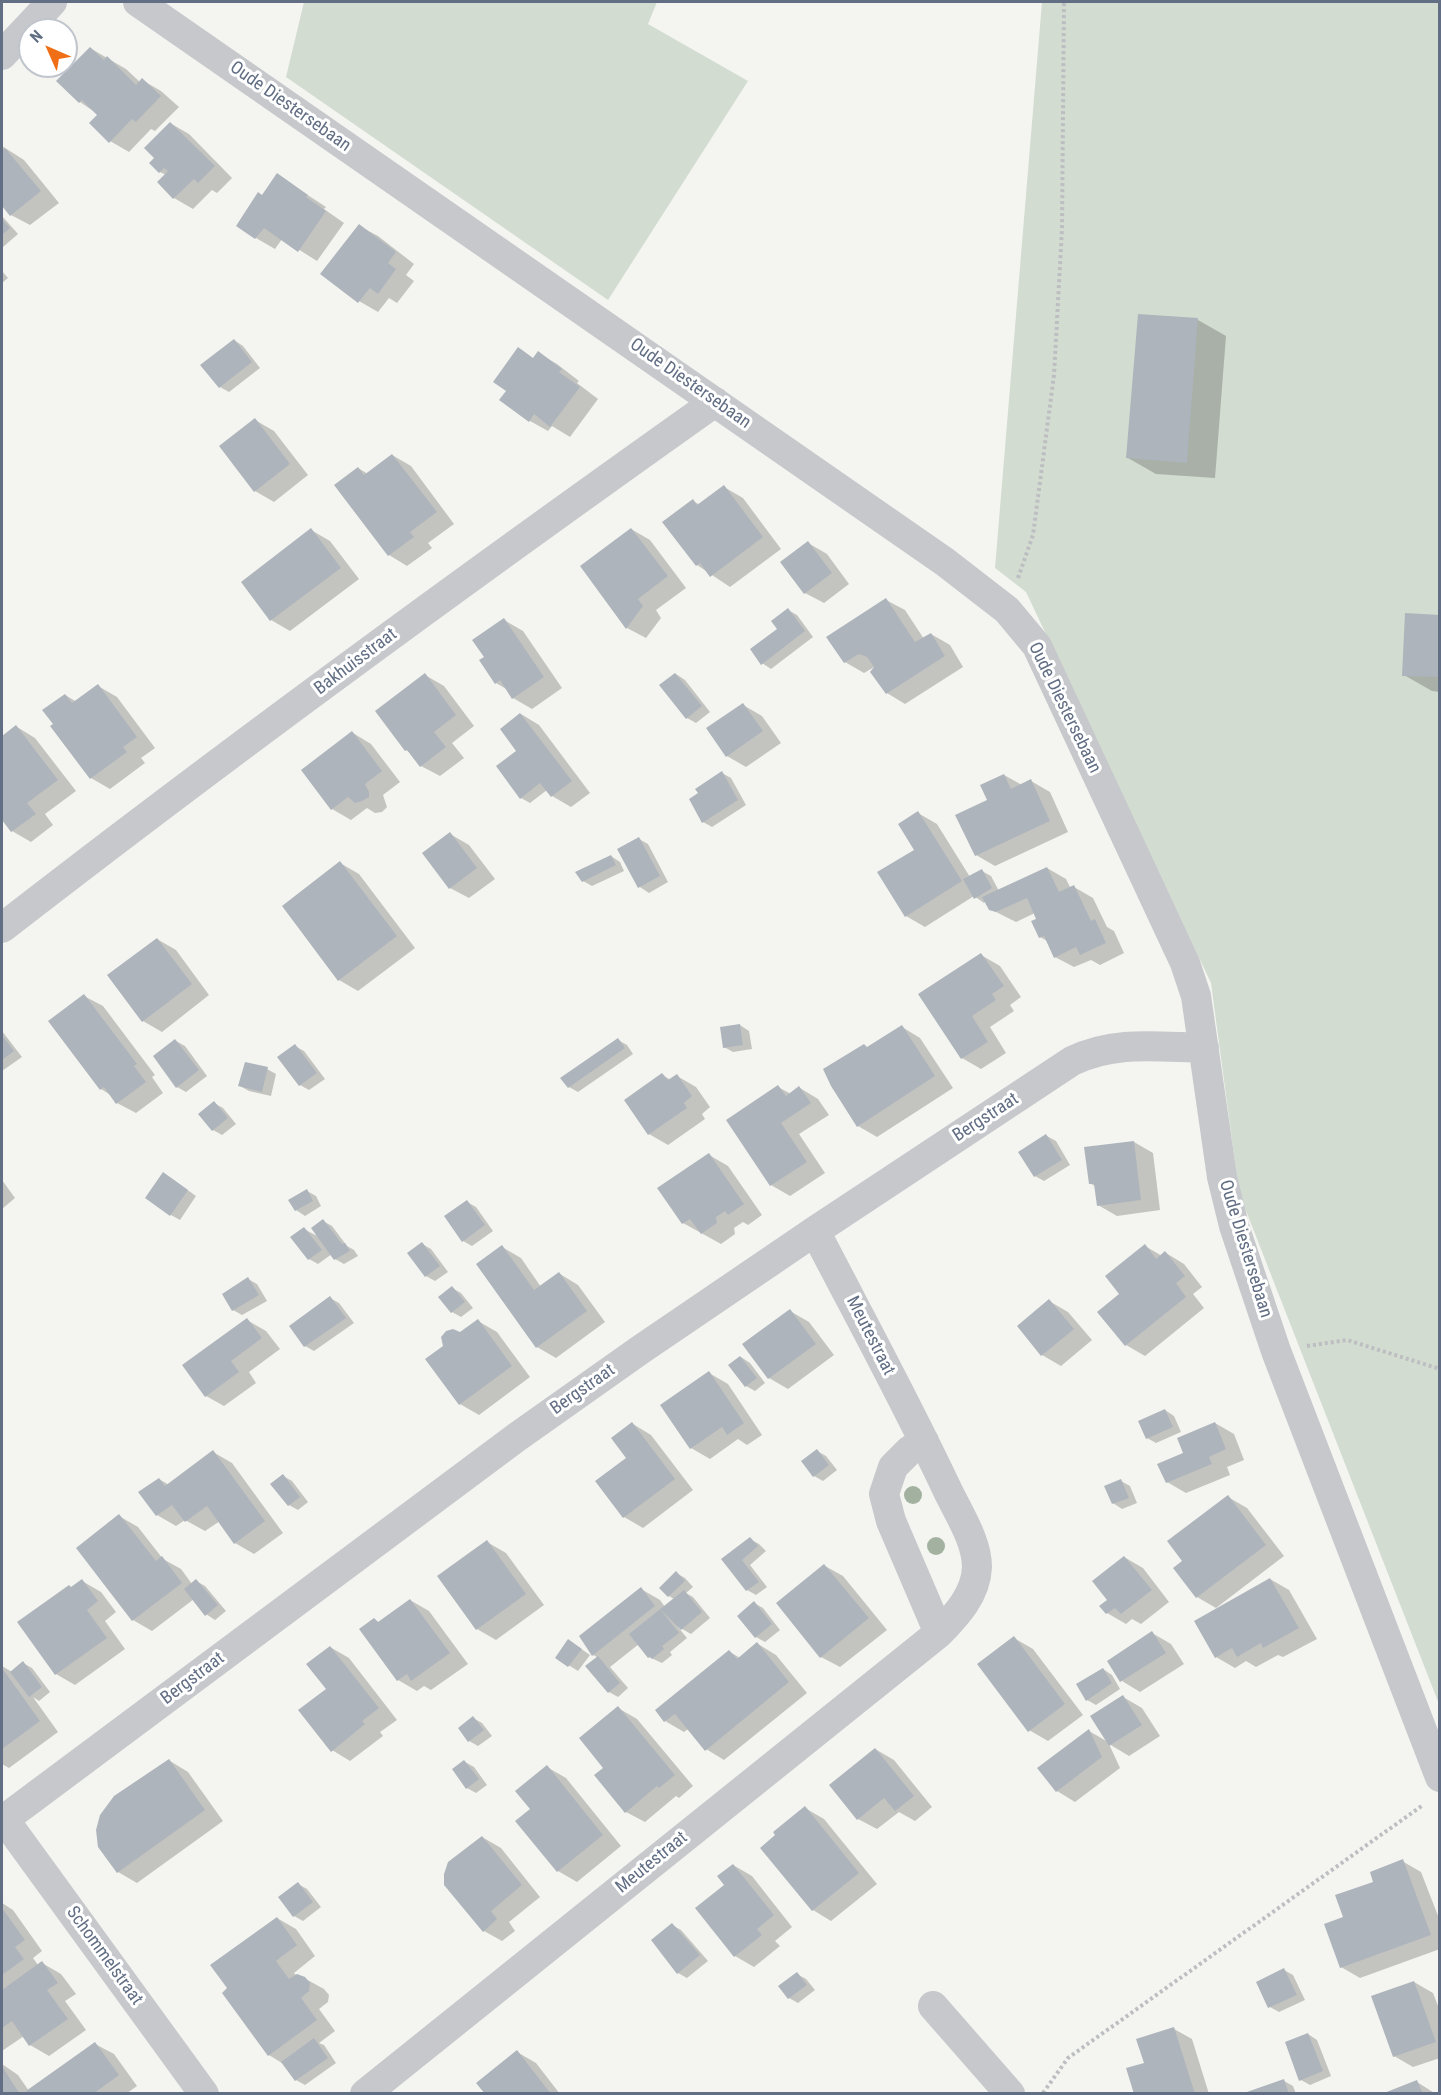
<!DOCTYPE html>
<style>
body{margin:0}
#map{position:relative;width:1441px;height:2095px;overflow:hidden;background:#f4f5f0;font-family:"Roboto Condensed",sans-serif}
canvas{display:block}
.frame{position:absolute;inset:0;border:3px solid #616e83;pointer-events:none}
.north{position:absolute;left:18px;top:18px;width:60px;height:60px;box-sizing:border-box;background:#fff;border:2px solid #c0c5cd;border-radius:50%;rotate:315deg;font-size:16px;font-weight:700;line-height:24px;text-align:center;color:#616e83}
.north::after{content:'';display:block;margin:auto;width:21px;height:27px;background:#ef6e16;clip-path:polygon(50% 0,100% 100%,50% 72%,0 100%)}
</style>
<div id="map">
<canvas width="1441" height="2095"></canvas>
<div class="frame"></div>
<div class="north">N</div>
</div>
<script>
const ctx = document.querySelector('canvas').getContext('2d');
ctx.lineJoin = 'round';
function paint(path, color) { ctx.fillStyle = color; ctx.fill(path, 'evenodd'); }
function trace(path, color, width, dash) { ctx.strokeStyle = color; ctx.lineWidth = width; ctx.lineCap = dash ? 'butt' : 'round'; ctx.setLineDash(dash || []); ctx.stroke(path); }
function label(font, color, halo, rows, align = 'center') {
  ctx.font = font + ' "Roboto Condensed",sans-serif'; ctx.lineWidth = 6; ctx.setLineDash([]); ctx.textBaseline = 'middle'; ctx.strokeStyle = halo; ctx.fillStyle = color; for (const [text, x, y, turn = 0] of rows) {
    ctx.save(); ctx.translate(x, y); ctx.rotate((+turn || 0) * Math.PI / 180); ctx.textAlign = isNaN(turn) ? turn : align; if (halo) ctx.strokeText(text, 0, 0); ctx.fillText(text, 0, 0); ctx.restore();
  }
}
paint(new Path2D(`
 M304 2H657L648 24 748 81 608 300 286 77Z
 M1042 2H1439V1704L1239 1193 1211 983 1026 592 995 568Z`), '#d3dcd1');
paint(new Path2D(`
 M90 48 126 69 140 82 142 80 161 91 179 107 155 131 151 129 129 152 110 141 99 115 80 102Z
 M170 123 189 134 232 178 217 193 212 190 193 209 174 198 159 182 166 175 160 172 156 158Z
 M2 146 24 160 59 203 30 225 11 215 2 203Z
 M277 175 326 207 324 209 344 223 317 261 282 239 275 249 256 238 263 197Z
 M2 216 18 234 3 247 2 246Z
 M359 226 378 236 414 264 406 275 414 281 397 303 389 298 378 312 359 301Z
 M2 271 8 278 2 283Z
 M1198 320 1226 336 1215 478 1156 474 1128 458Z
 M234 340 243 346 260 368 229 392 220 387Z
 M518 349 534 359 538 353 557 364 579 381 577 383 598 399 570 437 552 426 548 431 530 421 508 391Z
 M255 420 274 431 308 475 274 502 255 491Z
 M392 455 411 466 454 524 428 543 432 548 407 566 389 555 358 468 368 474Z
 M724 487 743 498 781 549 730 587 697 565 693 501 700 505Z
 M631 529 650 540 686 588 656 610 661 618 646 638 627 628 582 567Z
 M311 530 330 541 359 579 290 631 271 620Z
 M808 543 827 554 849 584 824 603 805 593Z
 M886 600 905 610 924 639 931 634 950 645 963 667 905 704 887 693 876 666 864 673 845 662Z
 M788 610 797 615 813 637 771 669 762 663Z
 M1440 616V692L1432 691 1404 675Z
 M504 620 523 631 562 688 532 709 513 698 508 690 496 683 486 658Z
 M676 674 685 680 710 712 696 723 687 718Z
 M425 675 444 686 474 726 452 743 464 758 440 776 421 766 411 753 406 750Z
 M98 686 117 697 155 748 141 758 145 763 110 789 91 778 55 724 65 695 77 702Z
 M743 705 762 716 781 743 746 767 727 756Z
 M521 714 539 725 590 793 571 807 552 796 547 790 530 803 521 798 516 752Z
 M17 727 35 738 76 791 45 814 53 825 31 842 12 831 2 817V738Z
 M353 733 371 744 400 782 383 795 387 807 382 812 375 813 367 808 351 820 332 809Z
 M722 773 731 778 746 805 712 827 703 822Z
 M1004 775 1022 785 1031 781 1050 792 1068 832 995 866 976 855 989 801Z
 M918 813 937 824 970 877 982 871 991 876 999 891 1047 868 1066 879 1071 889 1074 887 1093 898 1107 927 1114 931 1124 953 1100 965 1091 960 1074 967 1055 957 1049 942 1040 937 1038 920 1035 913 1016 922 990 909 986 901 984 903 974 896 925 927 906 916 916 850Z
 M450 834 469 845 495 879 469 898 450 888Z
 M639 839 648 844 668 882 649 893 640 887 619 849Z
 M611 856 620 862 624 871 592 886 583 881Z
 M340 863 359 874 415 948 358 991 339 980Z
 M157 939 176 950 209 995 162 1032 143 1021Z
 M981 955 1000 966 1021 997 1010 1005 1014 1011 990 1027 1006 1053 981 1069 962 1058Z
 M84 996 103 1006 155 1075 152 1077 163 1093 136 1113 117 1103 112 1096 101 1089Z
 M740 1025 749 1031 752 1049 733 1052 724 1047Z
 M902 1027 920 1038 953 1088 877 1137 858 1126 868 1048Z
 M2 1031 22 1057 2 1071Z
 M618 1040 627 1045 633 1054 578 1092 569 1087Z
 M176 1041 185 1046 207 1076 186 1092 177 1087Z
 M295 1046 304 1051 325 1079 309 1090 300 1085Z
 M267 1069 276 1074 271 1096 249 1091 240 1086Z
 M662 1075 671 1080 677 1076 696 1087 710 1107 702 1114 705 1119 668 1145 649 1134Z
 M778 1087 791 1094 800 1088 818 1099 829 1115 799 1134 825 1173 790 1196 771 1185Z
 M214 1103 223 1108 236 1124 222 1135 213 1130Z
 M1047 1136 1056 1141 1070 1165 1044 1181 1035 1176Z
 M1134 1142 1153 1153 1160 1210 1117 1216 1098 1205 1096 1187 1090 1183Z
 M709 1155 728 1166 762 1215 748 1225 743 1222 734 1228 735 1234 721 1244 683 1223 659 1189Z
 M172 1179 196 1196 180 1220 171 1215Z
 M2 1180 15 1198 2 1209Z
 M307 1191 316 1196 321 1206 305 1216 296 1210Z
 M467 1202 476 1207 493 1231 472 1246 463 1241Z
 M323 1221 332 1226 347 1246 354 1250 358 1256 344 1264 335 1259 332 1254 318 1264 309 1259 292 1238 304 1229 319 1237Z
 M422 1244 431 1249 448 1272 435 1281 426 1276 409 1253Z
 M1145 1246 1162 1256 1166 1253 1184 1264 1202 1287 1193 1294 1204 1308 1145 1356 1126 1345 1122 1294Z
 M502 1247 521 1258 541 1287 560 1274 578 1285 605 1322 556 1358 537 1347Z
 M248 1279 257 1284 267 1301 242 1315 233 1310Z
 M452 1288 461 1293 473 1308 461 1317 452 1312 440 1297Z
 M330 1298 339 1303 354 1323 314 1351 305 1346Z
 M1049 1301 1068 1312 1092 1340 1061 1366 1042 1355Z
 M790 1311 809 1322 834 1355 788 1389 769 1378Z
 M247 1320 266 1331 280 1349 249 1372 256 1383 224 1406 206 1396Z
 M478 1321 497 1332 530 1377 479 1415 460 1404 444 1346Z
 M741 1357 750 1363 765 1383 755 1391 746 1386Z
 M709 1373 728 1384 762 1435 747 1445 738 1439 710 1459 691 1448Z
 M1165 1410 1174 1416 1181 1432 1156 1443 1147 1438Z
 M1215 1423 1234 1434 1244 1460 1227 1467 1230 1475 1186 1493 1167 1482Z
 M633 1424 651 1435 693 1490 643 1528 624 1517Z
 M817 1451 826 1456 837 1470 823 1481 814 1476Z
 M213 1452 232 1463 283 1533 254 1554 235 1543 220 1521 205 1531 185 1520 176 1526 157 1515 159 1479 169 1485Z
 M283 1476 292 1481 308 1502 298 1510 289 1505Z
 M1121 1481 1130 1486 1137 1503 1122 1509 1113 1503Z
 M1228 1497 1247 1508 1284 1556 1216 1608 1197 1597 1184 1561Z
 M119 1516 138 1527 163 1559 181 1569 192 1584 196 1581 205 1586 226 1611 215 1620 206 1614 194 1599 152 1631 133 1620Z
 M750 1539 759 1544 766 1551 750 1565 767 1587 756 1595 747 1590 723 1560Z
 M487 1542 506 1553 544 1605 496 1640 477 1629Z
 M1124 1557 1143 1568 1169 1602 1141 1624 1132 1619 1126 1624 1107 1613 1101 1606 1109 1600Z
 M825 1566 843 1576 887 1630 840 1667 821 1657Z
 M676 1573 685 1578 693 1587 686 1593 693 1597 710 1618 691 1634 677 1626 687 1638 670 1652 672 1655 662 1663 649 1657 639 1644 610 1667 628 1688 618 1697 609 1692 599 1658 593 1655 641 1589 660 1600 665 1607 674 1599 669 1596Z
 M1270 1579 1289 1590 1317 1639 1283 1657 1278 1655 1256 1667 1246 1661 1235 1668 1216 1657Z
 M82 1581 101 1592 116 1612 105 1621 125 1649 75 1685 56 1674 72 1588Z
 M410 1600 429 1611 468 1664 431 1690 424 1686 417 1691 398 1680 375 1620 380 1623Z
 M754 1603 763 1608 780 1630 765 1642 756 1637Z
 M1152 1633 1171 1644 1184 1664 1140 1692 1122 1681Z
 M1014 1638 1033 1649 1083 1715 1048 1741 1029 1730Z
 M758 1644 776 1655 807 1693 724 1760 706 1749 688 1729 684 1732 665 1721 657 1710 730 1652 740 1658Z
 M577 1646 590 1655 578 1671 557 1658Z
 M330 1647 349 1658 397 1720 380 1732 383 1736 350 1761 332 1750 328 1690Z
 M23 1663 32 1668 50 1692 39 1701 33 1697 58 1732 9 1768 2 1764V1666L12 1672Z
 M1103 1669 1112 1675 1120 1689 1096 1705 1087 1700Z
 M1123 1697 1142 1708 1160 1736 1129 1756 1109 1744 1120 1768 1075 1802 1057 1791 1089 1731 1108 1742Z
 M618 1708 637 1719 693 1786 679 1798 676 1796 645 1822 626 1812 605 1768Z
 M473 1718 482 1723 492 1736 478 1746 469 1741Z
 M875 1749 894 1760 932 1807 915 1821 899 1812 877 1829 858 1819Z
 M170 1761 188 1772 223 1821 137 1883 118 1872Z
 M465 1762 474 1767 487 1785 476 1793 467 1788Z
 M547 1767 566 1778 621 1846 577 1882 558 1871 532 1810Z
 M805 1808 824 1819 877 1884 831 1921 813 1910Z
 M482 1837 501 1848 540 1897 509 1922 515 1931 502 1941 484 1931Z
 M1402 1861 1421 1872 1440 1921V1949L1360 1978 1341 1967 1345 1917Z
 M733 1865 752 1876 792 1927 775 1941 780 1946 754 1967 735 1956 726 1885Z
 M298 1884 307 1889 321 1907 303 1921 294 1916Z
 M2 1903 13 1910 42 1951 33 1958 38 1965 42 1963 61 1974 76 1994 65 2001 86 2030 49 2056 30 2045 24 2036 2 2051Z
 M277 1918 296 1929 315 1956 294 1973 297 1976 304 1978 324 1989 329 1995 328 2002 319 2009 335 2031 319 2043 324 2045 336 2063 305 2085 296 2080 285 2065 269 2055Z
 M672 1925 681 1930 708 1961 687 1978 678 1973Z
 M1284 1970 1293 1975 1305 2000 1279 2012 1270 2007Z
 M797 1974 806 1979 815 1990 798 2003 789 1998 780 1987Z
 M1414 1982 1433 1993 1440 2011V2058L1413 2067 1394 2056Z
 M1174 2029 1192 2039 1209 2094H1135L1146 2064Z
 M1308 2034 1317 2040 1331 2076 1310 2085 1301 2080Z
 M95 2044 114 2054 137 2086 126 2094H2V2064L18 2075 29 2091Z
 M517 2052 536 2063 560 2094H487Z
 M1284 2081 1293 2086 1296 2094H1247Z
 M1417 2082 1436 2094H1388Z`), '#0003');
paint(new Path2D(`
 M90 47 104 60 107 56 136 85 142 78 161 96 136 122 132 119 109 143 89 123 97 115 82 100 79 103 56 81Z
 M170 122 215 166 198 183 194 179 173 199 157 182 168 171 164 168 159 173 149 163 154 158 144 148Z
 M5 148 41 191 10 216 2 206V151Z
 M277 173 308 195 306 197 326 211 298 252 264 228 255 239 236 226 258 192 262 195Z
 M2 219 10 228 2 235Z
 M359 224 396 252 388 263 396 269 378 294 370 288 358 303 320 274Z
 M1138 314 1198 318 1187 463 1126 458Z
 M234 339 252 362 219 388 200 365Z
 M518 347 533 358 538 351 562 369 559 372 580 387 550 427 534 414 529 422 499 400 506 391 493 382Z
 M255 418 290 464 254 492 219 446Z
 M392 454 437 512 410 532 414 537 388 556 334 485 358 467 364 475Z
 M724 485 763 537 710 577 700 563 696 566 662 522 693 499 697 505Z
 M311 528 341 568 270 621 241 582Z
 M631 528 668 576 638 599 643 606 626 629 580 566Z
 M808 541 832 573 804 594 780 562Z
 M886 598 915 642 931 633 945 656 886 694 870 672 874 667 867 657 859 654 844 663 826 637Z
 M788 608 805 631 761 665 750 649 777 629 771 621Z
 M1405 613 1440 615V677L1402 676Z
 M504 618 544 677 512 699 500 680 495 684 479 660 484 657 472 640Z
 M425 673 456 715 434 732 446 747 420 767 407 750 405 751 375 711Z
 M675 673 702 706 686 719 659 685Z
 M98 684 137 737 123 747 127 752 90 779 50 726 53 724 42 710 65 694 72 703Z
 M743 703 763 731 726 757 706 728Z
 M520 713 572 781 551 797 540 783 520 799 496 766 516 751 500 729Z
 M16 725 58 780 27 803 36 814 11 832 2 820V736Z
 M352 731 382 771 365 784 369 792V797L362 801 355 803 348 797 331 810 301 770Z
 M722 771 738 800 702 823 689 799 698 793 695 789Z
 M1004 774 1011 789 1031 779 1050 821 975 856 955 815 987 800 980 785Z
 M918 811 962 881 905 917 877 872 914 850 898 824Z
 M450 832 477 868 449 889 422 853Z
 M639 837 660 876 638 888 617 849Z
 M611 855 616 865 582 882 575 872Z
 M340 861 397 936 338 981 282 906Z
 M1047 867 1059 892 1074 885 1091 921 1095 919 1106 943 1080 955 1076 947 1054 958 1044 936 1039 938 1031 921 1036 919 1027 898 996 912 989 910 982 897Z
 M982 869 992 888 974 899 963 879Z
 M157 938 192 984 142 1022 107 975Z
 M981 953 1004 986 992 994 996 1000 972 1016 988 1042 961 1059 918 994Z
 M84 994 137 1064 134 1066 146 1082 116 1104 104 1087 100 1090 48 1021Z
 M740 1024 743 1045 723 1048 720 1027Z
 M902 1025 935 1076 857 1127 831 1086 823 1069 864 1044 867 1047Z
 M2 1035 14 1051 2 1060Z
 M618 1038 625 1048 568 1088 560 1078Z
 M175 1039 199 1070 176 1088 153 1056Z
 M295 1044 317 1073 299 1086 277 1057Z
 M245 1062 268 1067 262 1092 238 1086Z
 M662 1073 668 1080 677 1074 692 1096 684 1103 687 1108 648 1135 624 1100Z
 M778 1085 786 1096 799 1086 811 1103 781 1123 807 1162 770 1186 726 1120Z
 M214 1101 228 1118 212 1131 198 1114Z
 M1046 1134 1062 1160 1034 1177 1018 1152Z
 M1134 1141 1141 1200 1097 1206 1094 1184H1089L1084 1147Z
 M709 1153 744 1204 728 1215 725 1211 716 1217 717 1223 701 1234 690 1219 682 1224 657 1188Z
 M163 1172 188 1190 170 1216 145 1198Z
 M307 1189 313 1201 295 1211 288 1200Z
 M467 1200 485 1225 462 1242 444 1216Z
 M323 1219 342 1244 345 1243 350 1251 334 1260 311 1228Z
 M304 1227 322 1250 308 1260 290 1237Z
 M422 1242 440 1266 425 1277 407 1253Z
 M1145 1244 1156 1259 1165 1251 1185 1276 1176 1283 1186 1297 1125 1346 1097 1312 1119 1294 1105 1276Z
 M502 1245 534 1290 559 1272 587 1311 536 1348 476 1264Z
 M248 1277 259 1295 232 1311 222 1294Z
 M452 1286 465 1302 451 1313 438 1297Z
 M330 1296 346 1318 304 1347 289 1326Z
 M1049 1299 1074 1329 1041 1356 1017 1326Z
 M790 1309 816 1344 768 1379 742 1344Z
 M247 1318 262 1338 231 1361 239 1372 205 1397 182 1365Z
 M478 1319 512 1366 459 1405 425 1359 443 1346 441 1337 446 1331 453 1329 460 1332Z
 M740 1356 757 1378 745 1387 728 1365Z
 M709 1371 744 1423 727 1435 722 1427 690 1449 660 1405Z
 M1165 1409 1173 1427 1146 1439 1138 1421Z
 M632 1422 675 1479 623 1518 595 1481 626 1458 611 1438Z
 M1215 1422 1226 1449 1209 1457 1212 1464 1166 1483 1157 1464 1183 1453 1177 1438Z
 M817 1449 829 1465 813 1477 801 1461Z
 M213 1450 265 1521 234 1544 207 1506 185 1522 172 1505 156 1516 138 1492 159 1478 165 1486Z
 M283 1474 300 1497 288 1506 270 1484Z
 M1121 1479 1129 1498 1112 1504 1104 1486Z
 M1228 1495 1266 1545 1196 1598 1173 1568 1182 1561 1167 1541Z
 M119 1514 156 1561 162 1556 182 1583 132 1621 76 1548Z
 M750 1537 758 1546 742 1560 759 1582 746 1591 721 1559Z
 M487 1540 526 1594 476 1630 437 1576Z
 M1124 1556 1152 1590 1121 1614 1115 1608 1106 1614 1099 1606 1107 1600 1092 1581Z
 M824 1564 869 1618 820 1658 776 1603Z
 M676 1571 685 1581 668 1597 659 1588Z
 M1270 1578 1299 1628 1263 1648 1261 1643 1237 1657 1232 1648 1215 1658 1194 1621Z
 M82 1579 98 1601 87 1610 107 1638 55 1675 17 1622 69 1585 71 1587Z
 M196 1579 218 1605 205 1616 184 1589Z
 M641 1587 655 1606 592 1656 579 1636Z
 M684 1590 702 1612 681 1630 660 1609 679 1633 662 1646 664 1649 652 1659 650 1657 648 1658 629 1634Z
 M410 1599 450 1653 411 1681 407 1674 397 1681 359 1629 374 1618 378 1622Z
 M754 1601 772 1624 755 1638 737 1616Z
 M1152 1631 1166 1653 1120 1682 1107 1661Z
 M1014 1636 1065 1704 1028 1732 977 1664Z
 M568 1639 582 1649 568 1667 555 1658Z
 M757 1642 789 1682 705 1751 675 1714 664 1722 655 1710 729 1650 737 1659Z
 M330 1646 379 1708 362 1721 365 1724 331 1752 298 1710 326 1689 306 1664Z
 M598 1656 620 1683 608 1693 585 1666Z
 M23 1661 42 1687 29 1697 10 1672Z
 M2 1668 40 1721 2 1749Z
 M1103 1668 1112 1683 1086 1701 1076 1684Z
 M1123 1695 1142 1725 1109 1746 1090 1716Z
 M618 1706 675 1775 659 1788 657 1786 625 1813 594 1775 603 1768 579 1738Z
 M473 1716 484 1730 468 1742 458 1728Z
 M1089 1729 1102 1757 1056 1792 1037 1768Z
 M875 1748 914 1796 895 1811 884 1798 857 1820 829 1785Z
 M169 1759 205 1810 117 1873 98 1847 96 1830 100 1815 114 1796Z
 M464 1760 479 1779 466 1789 452 1769Z
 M547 1765 603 1835 557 1872 515 1821 530 1809 515 1791Z
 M805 1806 859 1873 812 1911 760 1848 775 1835 773 1832Z
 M482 1836 522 1885 491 1911 497 1919 483 1932 444 1885V1874L448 1862Z
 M1403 1859 1431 1935 1340 1968 1324 1924 1343 1917 1335 1895 1373 1882 1370 1872Z
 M733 1864 774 1915 757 1929 762 1935 734 1957 695 1908 724 1885 717 1876Z
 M298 1882 313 1902 293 1917 278 1897Z
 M2 1908 25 1940 15 1947 24 1959 2 1975Z
 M277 1917 297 1945 276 1961 289 1979 297 1974 305 1977 310 1983 309 1991 301 1998 317 2020 268 2056 222 1993 227 1988 210 1965Z
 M672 1923 700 1955 677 1974 651 1940Z
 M42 1961 58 1983 47 1990 68 2019 29 2046 12 2021 2 2028V1990Z
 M1284 1968 1297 1995 1268 2008 1256 1982Z
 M797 1972 807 1985 788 1999 778 1986Z
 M1414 1981 1436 2042 1393 2057 1371 1996Z
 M1174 2027 1195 2094H1134L1126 2068 1144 2063 1136 2039Z
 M1308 2033 1323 2071 1299 2081 1285 2042Z
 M314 2038 328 2058 295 2081 281 2062Z
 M95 2042 119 2075 93 2094H28L26 2091Z
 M517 2050 551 2094H485L476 2083Z
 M2 2066 12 2082 20 2094H2Z
 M1284 2079 1289 2094H1244V2093Z
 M1417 2080 1423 2094H1384V2093Z`), '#aeb4bb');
trace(new Path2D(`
 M1018 578 1033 535 1054 375 1062 229 1064 2
 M1307 1346 1347 1340 1440 1369
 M1043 2093 1068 2058 1423 1805`), '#bdbec1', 4, [3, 3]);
trace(new Path2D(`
 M138 2 945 562 1007 610 1037 646 1185 963 1196 996 1222 1177 1234 1226 1276 1351 1440 1777
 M2 55 52 2
 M2 928C235 747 474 573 715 402
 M924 1441 909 1451 893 1467 884 1494 891 1521 939 1633
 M4 1819 204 2094
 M2 1821 517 1437 640 1350 815 1231 1072 1061C1115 1040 1158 1047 1204 1048
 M933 2006 1010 2094
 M365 2094 939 1633C957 1615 976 1594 977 1567 977 1540 957 1511 946 1487 905 1400 859 1316 815 1231`), '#c6c8cc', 30);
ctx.fillStyle = '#a3b1a1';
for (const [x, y] of [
 [913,1495],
 [936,1546]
]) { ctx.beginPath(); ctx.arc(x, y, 9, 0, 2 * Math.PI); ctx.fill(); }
label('18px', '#616e83', '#fff', [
 ["Oude Diestersebaan",290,107,35],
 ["Oude Diestersebaan",690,384,35],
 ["Bakhuisstraat",356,662,-37],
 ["Oude Diestersebaan",1064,708,64],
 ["Bergstraat",986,1118,-33],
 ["Oude Diestersebaan",1245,1249,73],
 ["Meutestraat",870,1336,63],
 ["Bergstraat",583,1390,-35],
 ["Bergstraat",193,1679,-37],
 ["Meutestraat",652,1863,-39],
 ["Schommelstraat",104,1956,54]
]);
</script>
